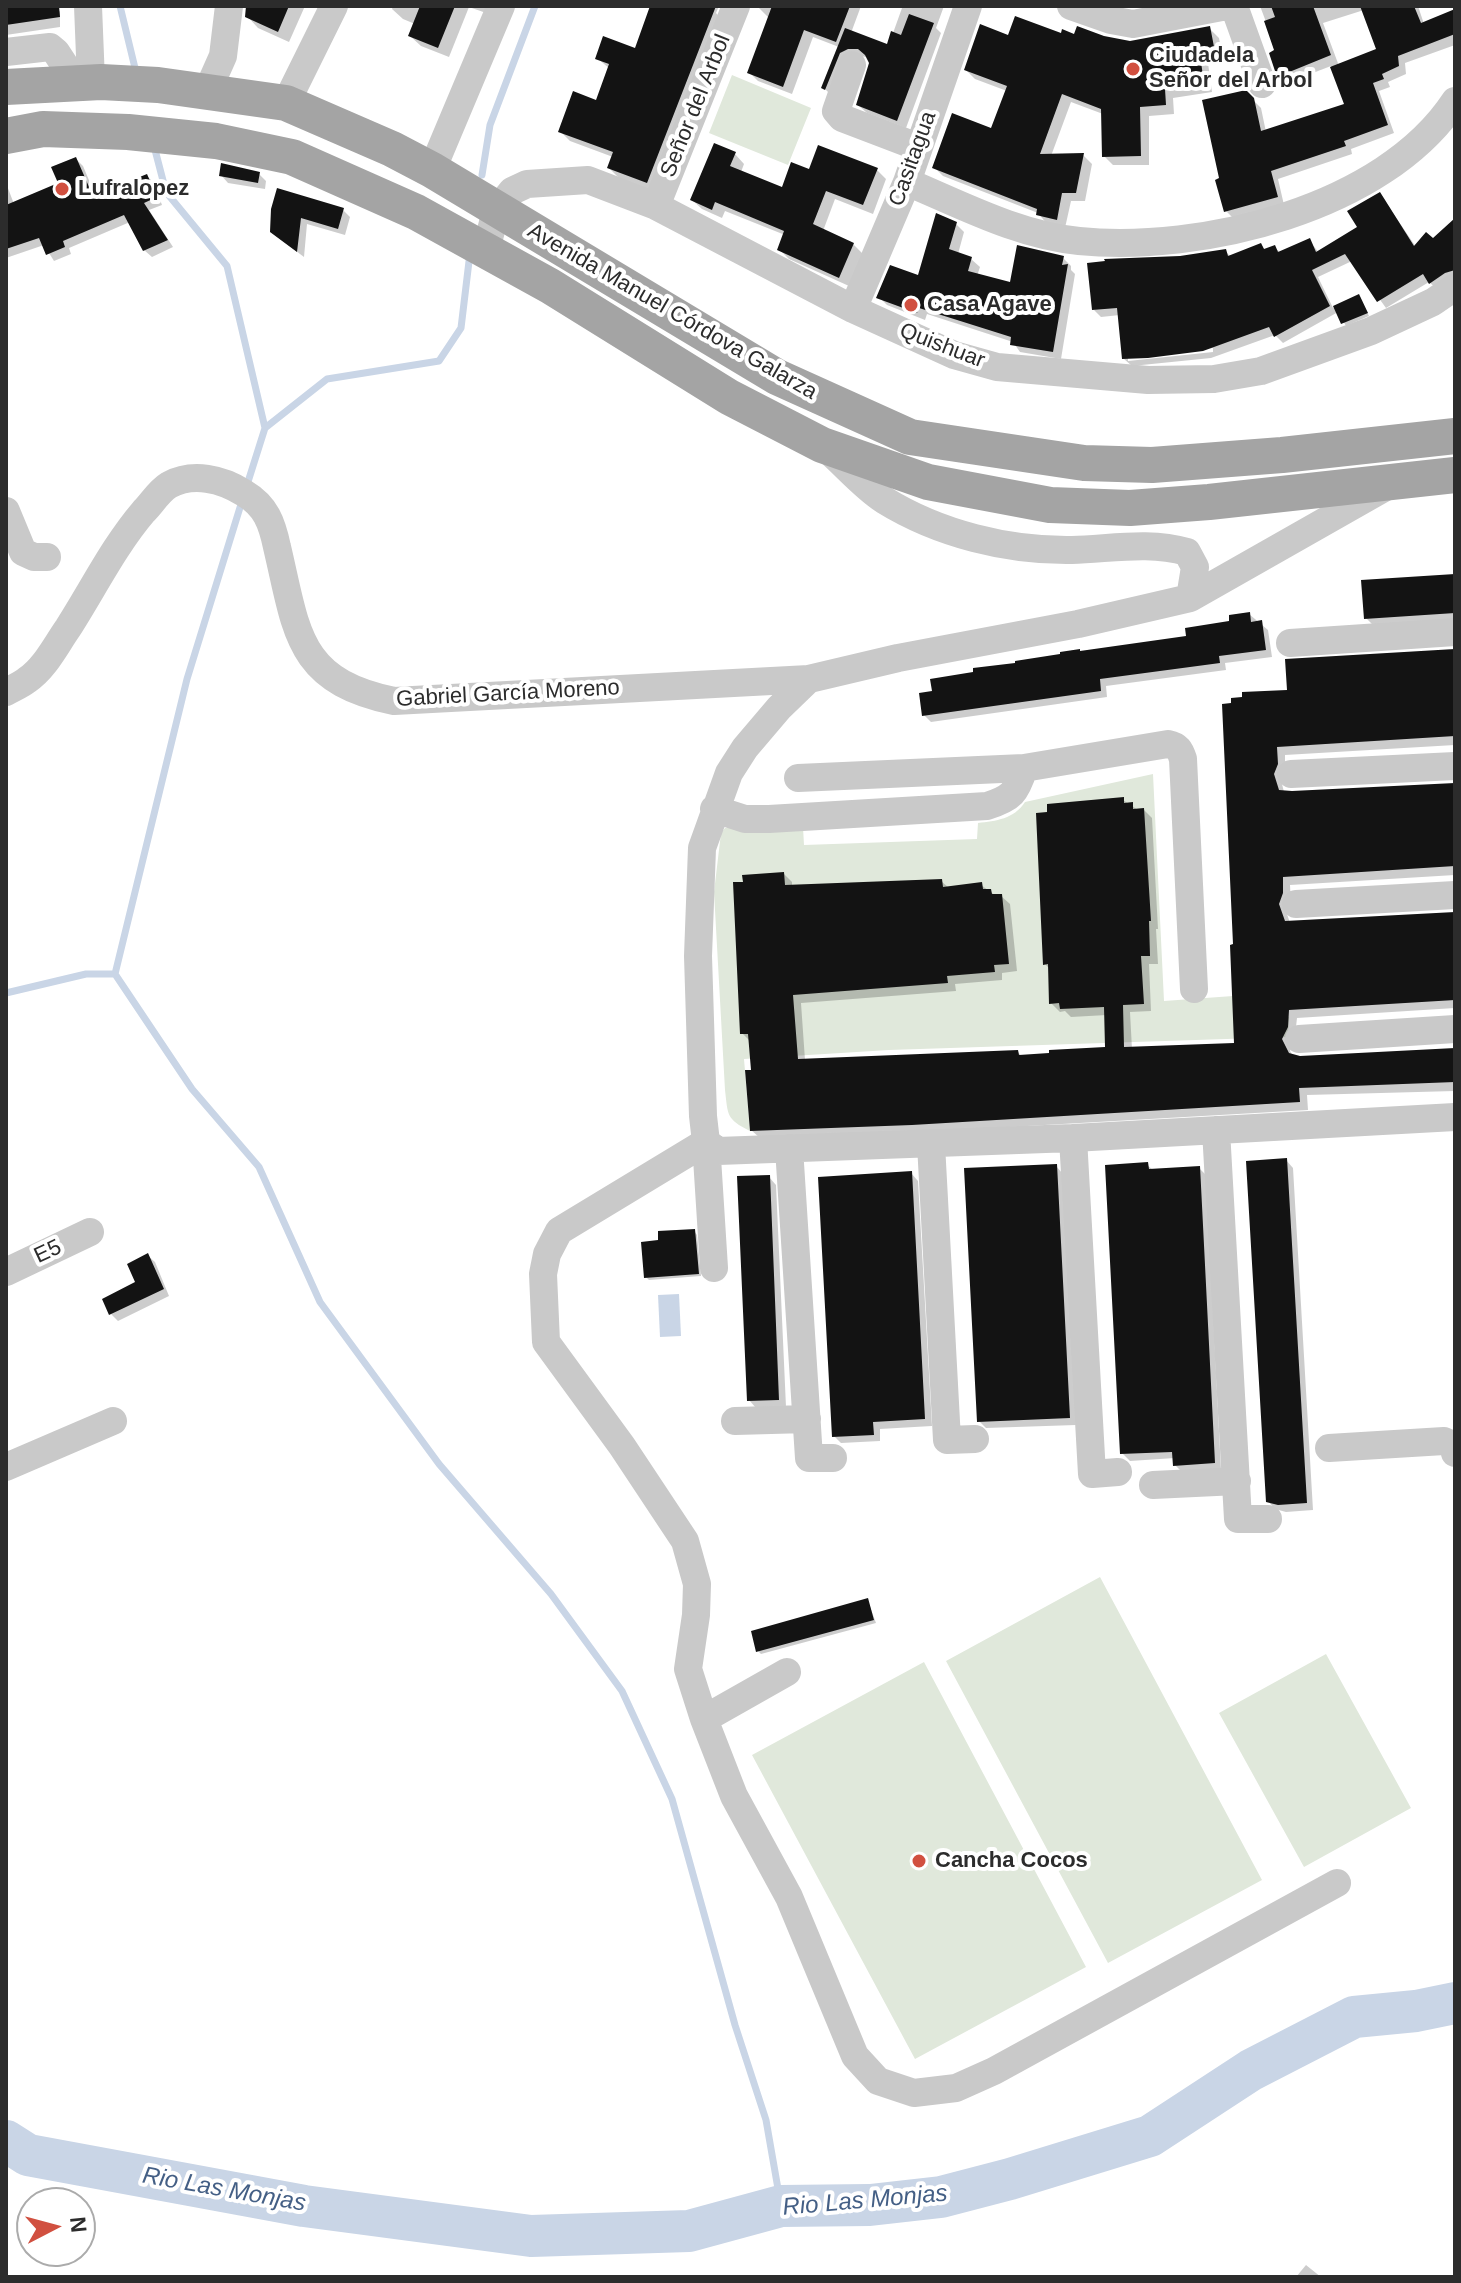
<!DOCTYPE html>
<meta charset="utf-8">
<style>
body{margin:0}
#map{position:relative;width:1461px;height:2283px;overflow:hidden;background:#fff;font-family:Helvetica,sans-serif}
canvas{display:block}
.frame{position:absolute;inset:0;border:8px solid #2c2c2c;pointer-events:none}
.north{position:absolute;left:16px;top:2187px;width:80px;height:80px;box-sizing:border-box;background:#fff;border:2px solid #ababab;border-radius:50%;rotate:84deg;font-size:22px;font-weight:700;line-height:32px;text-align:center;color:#2c2c2c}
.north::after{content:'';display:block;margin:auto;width:28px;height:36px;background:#d15040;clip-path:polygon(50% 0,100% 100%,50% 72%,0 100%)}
</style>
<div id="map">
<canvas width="1461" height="2283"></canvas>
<div class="frame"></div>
<div class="north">N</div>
</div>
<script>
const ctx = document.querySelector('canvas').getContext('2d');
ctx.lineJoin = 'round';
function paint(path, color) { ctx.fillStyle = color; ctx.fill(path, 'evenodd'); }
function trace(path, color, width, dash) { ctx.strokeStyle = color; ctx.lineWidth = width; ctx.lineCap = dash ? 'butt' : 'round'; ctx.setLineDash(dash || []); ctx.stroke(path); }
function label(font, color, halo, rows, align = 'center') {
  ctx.font = font + ' Helvetica,sans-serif'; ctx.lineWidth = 8; ctx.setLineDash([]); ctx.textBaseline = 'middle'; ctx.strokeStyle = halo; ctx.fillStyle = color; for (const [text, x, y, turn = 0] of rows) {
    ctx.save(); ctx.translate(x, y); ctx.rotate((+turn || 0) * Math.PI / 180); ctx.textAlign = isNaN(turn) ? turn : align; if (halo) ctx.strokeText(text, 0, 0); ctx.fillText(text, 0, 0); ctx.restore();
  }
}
paint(new Path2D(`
 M732 75 811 108 788 165 709 133Z
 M1153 774 1164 1001 1233 996 1245 1023 1289 1017 1288 1037 889 1050 744 1059 750 1131C726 1119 728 1115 725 1090L714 892 721 833 725 828 803 827 804 845 977 839 978 823C996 821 1014 819 1025 802Z
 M1100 1577 1262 1880 1108 1963 946 1661Z
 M1326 1654 1411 1808 1304 1867 1219 1713Z
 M924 1662 1086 1967 915 2059 752 1755Z`), '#e0e8db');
paint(new Path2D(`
 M679 1294 681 1336 660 1337 658 1295Z`), '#c9d5e6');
paint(new Path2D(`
 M6 6H56L60 12V27L6 35Z
 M246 6H305L289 42 258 28 247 16Z
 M393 6H492L489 14 469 7 449 57 421 46 410 36 415 24 403 19 392 9Z
 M652 6H719L716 13 723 21 656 192 619 178 609 168 613 157 570 141 560 131 597 103 610 69 597 58 637 50Z
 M757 6H861L851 33 888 47 902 8 897 6H944L936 28 941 33 906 128 867 113 858 105 871 62 869 57 857 56 832 96 824 88 839 47 813 37 792 94 758 81 749 72 769 18Z
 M1260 6H1418L1424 24 1455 11V45L1405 63 1406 74 1388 82 1390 87 1379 91 1394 133 1351 149 1352 154 1278 179 1284 205 1234 219 1226 211 1222 180 1245 92 1261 108 1266 132 1346 105 1331 66 1287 83 1279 75 1277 51ZM1364 10 1378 50 1339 66 1323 23Z
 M1210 29 1219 38 1223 61 1208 63 1212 92 1173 98 1174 114 1149 116V165H1113L1104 156 1103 114 1071 102 1051 156 1083 155 1092 164 1085 201H1071L1065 228 1047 224 1038 213 943 176 934 167 992 130 1007 91 975 79 966 70 1009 38 1075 36 1136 43Z
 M735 154 744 164 741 172 783 189 810 172 876 169 886 179 873 214 835 199 823 231 853 244 863 254 849 286 789 259 779 249 785 235 725 211 722 218 702 209 692 200Z
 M76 159 83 166 96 197 147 176 154 183 162 205 149 210 173 247 152 257 144 250 130 222 69 248 71 254 54 261 44 245 6 258V183L14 204 60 184Z
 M259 174 266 181 265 189 228 183 221 175Z
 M278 191 343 210 350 217 345 235 307 224 304 257 280 239Z
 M1380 194 1416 247 1433 241 1455 221V279L1438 290 1429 282 1386 308 1352 261 1318 277 1333 308 1359 296 1369 316 1346 326 1338 312 1283 343 1275 335 1211 358 1132 366 1124 359 1120 315 1101 317 1094 310 1181 258 1225 251 1231 257 1261 245 1266 251 1274 247 1281 253 1309 240 1319 253 1359 227ZM1213 348V352L1128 361V357Z
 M956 224 964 232 958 254 971 259 980 267 977 276 1012 284 1063 258 1071 266V270L1075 274 1061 359 1020 352 1013 342 927 314 925 320 887 305 879 297 919 278Z
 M1455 576V624L1377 629 1366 618Z
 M1249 614 1268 630 1272 657 1225 663 1226 670 1106 686 1107 697 931 722 924 715 1188 637Z
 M1455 651V745L1285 755V774L1282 784 1284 792 1455 785V875L1290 885 1291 903 1287 914 1290 923 1455 913V1008L1297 1018 1295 1036 1290 1051 1293 1056 1300 1058 1455 1051V1091L1307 1095 1308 1110 922 1132 760 1138 751 1130V1042L742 1033 784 874 792 882V887L941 881 949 888 981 885 996 896H1001L1010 904 1017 971 1002 973V980L955 984 956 991 801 1003 805 1060 1018 1052 1022 1057 1107 1049V1015L1071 1017 1065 1011 1060 1012 1051 1003 1050 969 1045 964 1123 800 1138 810H1144L1152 818 1158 929H1156L1158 964H1149L1151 1011 1130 1012 1132 1049 1236 1045 1235 946 1224 706Z
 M1286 1160 1293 1168 1313 1510 1286 1512 1275 1509 1268 1501Z
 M1147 1165 1153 1170 1199 1168 1206 1175 1221 1470 1182 1472 1175 1465V1458L1130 1461 1122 1453Z
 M1056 1166 1063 1174 1076 1425 986 1428 979 1421Z
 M911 1173 918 1181 932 1426 880 1429V1441L841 1443 834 1436Z
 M769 1177 776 1185 786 1407 756 1408 749 1400Z
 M694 1231 697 1235 701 1276 649 1280 646 1277Z
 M147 1255 155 1262 169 1296 118 1321 111 1314 138 1283Z
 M868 1601 876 1623 761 1654 758 1651Z
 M1306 2265 1321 2277H1296Z`), '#0003');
trace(new Path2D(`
 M120 6 135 68
 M154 146 166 192 227 266 265 428
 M482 175 490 125 535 6
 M247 485 265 428 327 379 439 361 461 328 470 253
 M115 974 187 679 242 501
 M6 993 86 974H115L192 1089 259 1167 320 1302 439 1464 551 1594 622 1691 672 1799 735 2025 766 2120 781 2206`), '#c9d5e6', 7);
trace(new Path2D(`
 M6 2141 28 2155 304 2206 531 2236 689 2231 781 2206 870 2205 941 2197 1010 2179 1150 2136 1251 2070 1354 2017 1416 2011 1455 2003`), '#c9d5e6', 42);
paint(new Path2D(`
 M6 6H59L60 17 6 25Z
 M246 6H289L278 32 245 17Z
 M420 6H455L438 48 408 36Z
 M650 6H716L647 183 607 168 613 152 558 132 573 91 596 100 609 64 595 59 603 36 635 48Z
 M772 6H850L836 42 804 30 783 87 747 73Z
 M1271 6H1313L1331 55 1277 77 1269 53 1274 50 1264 21 1275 17Z
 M1360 6H1414L1421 23 1455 9V34L1398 56 1399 66 1382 74 1384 79 1373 83 1388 125 1344 141 1346 146 1271 171 1278 197 1224 212 1215 180 1219 178 1202 100 1246 90 1254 98 1261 131 1344 104 1330 67 1376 49Z
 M909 14 934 23 897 121 856 105 869 63 865 55 858 49H848L840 53 825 90 821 88 845 28 887 44 891 31 901 35Z
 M1015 16 1061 33 1062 29 1074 34 1077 26 1104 36 1130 41 1210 26 1215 52 1200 55 1204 83 1165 89 1166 105 1140 107 1141 156 1102 157 1101 109 1062 94 1040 154 1084 153 1076 193H1062L1057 220 1036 215 1037 209 932 168 952 113 991 128 1007 86 964 70 980 24 1008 35Z
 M714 143 736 152 730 166 782 187 791 162 809 169 818 145 878 168 863 205 826 191 813 224 854 243 839 278 777 250 784 231 715 202 712 210 690 200Z
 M76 157 93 196 147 174 157 197 144 203 168 240 143 251 124 215 63 241 65 247 46 255 39 238 6 249V205L58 183 51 167Z
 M221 163 260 172 258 183 219 176Z
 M277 188 344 208 338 229 301 218 297 252 270 232 271 209Z
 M1380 192 1414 246 1426 232 1433 238 1455 218V270L1445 273 1429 284 1423 274 1377 302 1345 254 1312 270 1330 306 1274 337 1269 327 1203 351 1148 358 1122 359 1117 308 1092 310 1087 263 1105 261 1104 259 1180 256 1226 249 1228 256 1261 243 1264 249 1275 245 1278 252 1310 238 1316 252 1357 227 1347 211Z
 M936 213 957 222 949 249 972 257 968 271 1010 282 1017 245 1064 256 1062 265 1068 264 1053 352 1010 345 1011 337 919 308 917 313 876 298 890 265 918 275Z
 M1359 294 1368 313 1341 324 1333 306Z
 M1455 574V613L1364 619 1361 580Z
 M1250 612 1251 622 1262 620 1266 650 1219 656 1220 663 1100 679 1101 691 922 716 919 693 932 691 930 679 973 672V668L1015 663V661L1060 654V652L1080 649V651L1186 636 1185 628 1229 621V615Z
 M1455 649V736L1277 747 1278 764 1274 774 1279 790 1292 791 1455 783V866L1283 877V893L1279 904 1285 921 1455 912V1000L1289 1010 1288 1027 1282 1039 1289 1053 1300 1056 1455 1048V1082L1299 1088 1300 1102 912 1125 750 1131 745 1070H751L748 1034H740L733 882H743L742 875 784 872 785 885 942 879 943 887 982 882 983 889H991L992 894H1002L1009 964 994 965 995 972 947 976 948 983 793 995 798 1059 1018 1050 1019 1055 1049 1053V1050L1105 1047 1104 1007 1060 1009 1059 1003 1049 1004 1048 964 1043 965 1036 813 1047 812V804L1124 797V803L1133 802V809L1144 808 1151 921H1149L1150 956H1141L1144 1004 1123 1005 1124 1047 1234 1043 1230 945 1233 944 1222 704 1231 703V698L1242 697V692L1287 690 1285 659Z
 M1287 1158 1307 1503 1278 1505 1266 1502 1246 1161Z
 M1148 1162 1149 1169 1200 1166 1215 1463 1173 1466 1172 1452 1120 1454 1105 1165Z
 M1057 1164 1070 1418 977 1422 964 1168Z
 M912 1171 925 1419 873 1422 874 1435 832 1437 818 1177Z
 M770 1175 779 1400 747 1401 737 1176Z
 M695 1229 699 1274 644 1278 641 1242 658 1240V1231Z
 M148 1253 164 1289 109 1315 102 1299 135 1282 127 1264Z
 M868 1598 874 1620 756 1652 751 1631Z`), '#131313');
trace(new Path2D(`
 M88 6 91 81
 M1071 6 1111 20 1133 24 1227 6
 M1234 6 1262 84
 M6 52 50 47 56 52 77 84
 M852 65 836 111 842 118 918 147
 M207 92 223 56 229 6
 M286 103 334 6
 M432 170 501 6
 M907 182C962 205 1018 235 1079 241 1201 253 1384 209 1455 101
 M656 206 736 6
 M486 250 496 211 512 191 527 184 588 180 656 206 853 309 954 355 997 367 1148 380 1214 379 1261 371 1371 331 1433 302 1455 287
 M853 309 907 182 968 6
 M829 451C847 467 864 487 884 500 939 534 1008 551 1072 550 1111 549 1149 541 1187 552L1195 567 1190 598
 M6 511 23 552 34 557H47
 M1290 643 1455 632
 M809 679 779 708 745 748 729 773 702 848 698 956 703 1116 706 1142 718 1151 1073 1138 1455 1117
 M6 692C13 688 21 685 27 680 45 668 56 645 68 628 93 589 114 546 144 511 152 503 159 491 169 485 193 472 222 479 244 493 266 506 272 523 277 547 297 631 296 681 394 701L809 679 898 658 1078 624 1190 598 1389 485
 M1291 774 1455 766
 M798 778 1024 768
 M714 809 745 819H769L987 806C1012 798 1016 793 1024 768L1168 744C1178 746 1180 750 1183 759L1194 989
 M1296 904 1455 895
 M1299 1039 1455 1029
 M1216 1130 1238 1519H1268
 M1073 1138 1092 1474 1118 1472
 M931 1144 947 1440 975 1439
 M789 1148 809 1458H833
 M714 1268 706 1142 559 1231 547 1254 543 1274 546 1342 622 1446 685 1541 697 1584 696 1615 688 1669 704 1719 787 1672
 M6 1272 90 1232
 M735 1421 807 1419
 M1329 1448 1444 1441 1453 1445 1455 1453
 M6 1467 113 1421
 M1153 1485 1237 1481
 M704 1719 734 1796 789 1897 855 2056 878 2081 914 2093 956 2088 994 2071 1337 1883`), '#c9c9c9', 28);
trace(new Path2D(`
 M6 87 101 82 158 85 286 103 392 149 432 170 777 377 910 437 1084 463 1152 465 1282 455 1455 436
 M6 136 43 129 128 132 216 141 292 157 416 212 550 286 729 397 822 445 928 482 1050 505 1130 508 1209 502 1455 475`), '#a4a4a4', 36);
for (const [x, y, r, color] of [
 [1133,69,8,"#d15040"],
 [62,189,8,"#d15040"],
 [911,305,8,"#d15040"],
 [919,1861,8,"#d15040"]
]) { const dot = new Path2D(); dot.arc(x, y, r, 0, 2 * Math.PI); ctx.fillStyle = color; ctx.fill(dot); trace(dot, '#fff', 3); }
label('bold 22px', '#2c2c2c', '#fff', [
 ["Ciudadela",1149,56],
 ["Señor del Arbol",1149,81],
 ["Lufralopez",78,189],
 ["Casa Agave",927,305],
 ["Cancha Cocos",935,1861]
], 'left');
label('22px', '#2c2c2c', '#fff', [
 ["Señor del Arbol",696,106,-68],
 ["Casitagua",913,159,-70],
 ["Avenida Manuel Córdova Galarza",672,312,30],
 ["Quishuar",942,346,21],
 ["Gabriel García Moreno",508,694,-3],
 ["E5",48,1252,-25]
]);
label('italic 24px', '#445f85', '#fff', [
 ["Rio Las Monjas",224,2190,10],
 ["Rio Las Monjas",865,2201,-5]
]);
</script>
